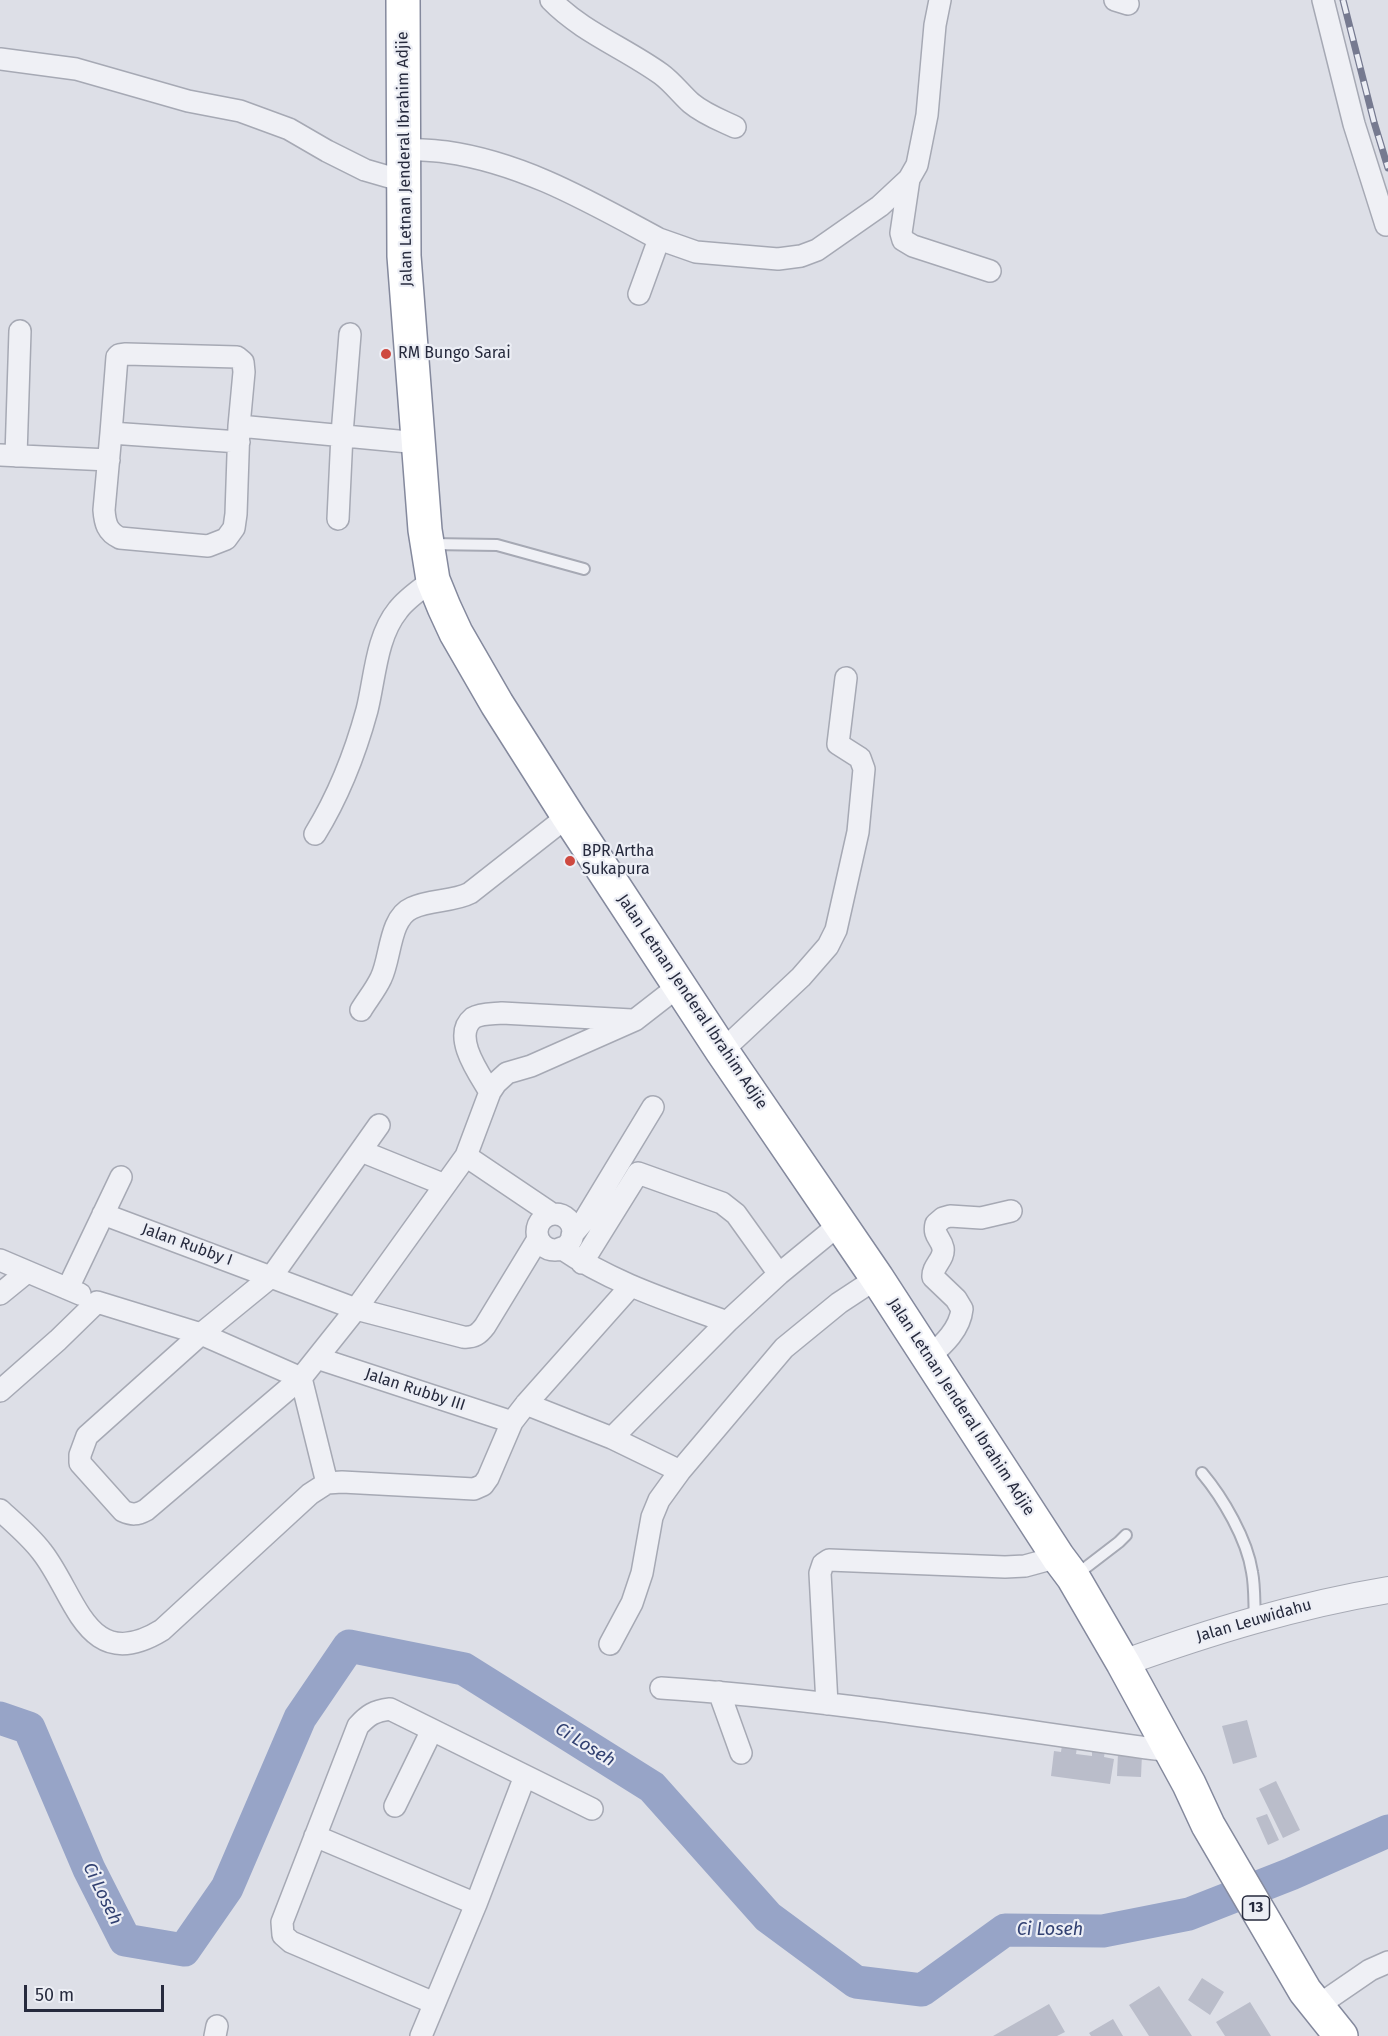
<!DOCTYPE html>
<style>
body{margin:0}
#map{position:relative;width:1388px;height:2036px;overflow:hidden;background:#dddfe7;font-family:"Fira Sans",sans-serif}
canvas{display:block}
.scale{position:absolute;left:24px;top:1985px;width:140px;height:27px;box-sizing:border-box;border:3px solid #262a3d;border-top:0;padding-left:8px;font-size:18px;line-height:21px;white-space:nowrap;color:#262a3d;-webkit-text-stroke:4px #eceef5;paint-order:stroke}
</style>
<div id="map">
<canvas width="1388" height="2036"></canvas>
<div class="scale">50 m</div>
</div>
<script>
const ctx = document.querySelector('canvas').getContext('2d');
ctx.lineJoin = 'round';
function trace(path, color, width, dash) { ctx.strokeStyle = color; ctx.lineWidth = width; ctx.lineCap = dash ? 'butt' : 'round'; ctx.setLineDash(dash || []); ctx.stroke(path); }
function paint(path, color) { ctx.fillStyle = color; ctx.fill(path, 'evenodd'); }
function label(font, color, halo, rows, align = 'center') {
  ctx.font = font + ' "Fira Sans",sans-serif'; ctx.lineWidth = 4.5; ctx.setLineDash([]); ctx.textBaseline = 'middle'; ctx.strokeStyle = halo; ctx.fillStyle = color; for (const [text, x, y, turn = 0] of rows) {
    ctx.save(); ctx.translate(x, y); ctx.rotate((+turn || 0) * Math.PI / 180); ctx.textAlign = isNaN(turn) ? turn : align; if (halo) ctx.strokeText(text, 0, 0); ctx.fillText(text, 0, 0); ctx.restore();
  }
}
trace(new Path2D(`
 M0 1718 29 1728 89 1869 125 1940 184 1950 227 1888 300 1718 349 1646 464 1669 652 1787 768 1917 856 1982 922 1990 1005 1930 1103 1931 1189 1914 1291 1874 1388 1831`), '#97a4c7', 33);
paint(new Path2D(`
 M1247 1720 1257 1757 1233 1764 1222 1726Z
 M1062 1745 1077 1747 1076 1754 1092 1756V1750L1105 1751 1104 1757 1114 1759 1110 1784 1051 1776 1054 1751 1061 1752Z
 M1118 1753 1142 1754 1141 1777 1117 1776Z
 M1276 1781 1300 1830 1283 1838 1259 1789Z
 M1267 1814 1279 1840 1268 1845 1256 1818Z
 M1202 1978 1224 1992 1210 2015 1188 2000Z
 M1159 1986 1192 2036H1149L1129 2005Z
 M1250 2002 1271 2036H1225L1216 2022Z
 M1049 2004 1065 2032 1057 2036H993Z
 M1113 2019 1123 2036H1091L1089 2033Z`), '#babdca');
const service = new Path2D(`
 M431 544 497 545 584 569
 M1202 1473C1223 1498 1247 1539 1252 1572 1255 1587 1254 1604 1255 1619
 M1076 1575 1119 1542 1126 1535`);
const minor = new Path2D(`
 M551 0C582 32 625 48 661 74 672 82 681 94 691 103 704 114 720 120 735 127
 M1115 0 1128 4
 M1323 0 1354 124 1386 225
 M0 59 76 69 188 101 240 111 289 129 327 151 365 170 403 181
 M404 149C418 150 432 150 446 152 524 163 590 202 659 239
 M909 179 901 233 903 240 913 246 990 271
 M639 294 659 239 696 252 778 259 801 256 817 250 880 206 909 179 917 165 927 115 935 25 940 0
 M239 426 419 443
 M111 433 104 510C105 523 107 532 120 538L208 546 226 539 234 528 236 514 239 426 244 372 243 362 237 357 126 354 119 355 117 357 111 433 239 442
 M0 455 109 460
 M16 456 20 331
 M338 519 342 434 350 334
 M315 834C339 795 355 754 367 710 375 678 376 637 398 610 407 598 421 589 433 580
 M361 1010C367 1000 376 989 381 978 391 958 389 918 412 908 430 899 453 902 470 893L568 816
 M722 1051 801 977 828 946 836 930 858 832 864 769 860 758 838 744 846 678
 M490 1092C480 1075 451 1036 473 1018 481 1013 494 1014 502 1013L632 1020
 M379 1125 272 1276 201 1334 87 1436 80 1455V1463L123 1511C132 1515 137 1515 146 1510L301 1378 356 1309 466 1156 490 1092 496 1083 507 1073 531 1066 635 1020 680 985
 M361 1151 445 1185
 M466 1156 552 1214
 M103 1214 356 1309 463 1337C474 1338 479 1334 485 1326L538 1239
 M537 1232a18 18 0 1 1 36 0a18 18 0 1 1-36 0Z
 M572 1235 584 1221 653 1107
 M561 1248C612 1283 670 1301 727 1322
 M0 1260 80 1294
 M582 1263 638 1173 722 1203 736 1214 779 1274
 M68 1288 121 1177
 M0 1294 27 1272
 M929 1357C944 1344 960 1329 962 1309L956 1299 933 1277C932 1266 945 1259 943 1248 941 1238 933 1236 936 1224L943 1218 950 1216 981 1218 1011 1211
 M317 1358 512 1422
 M0 1391 58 1340 97 1302 201 1334 301 1378 327 1483
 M526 1404 612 1438 727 1322 779 1274 840 1224
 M612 1438 680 1471
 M0 1510C14 1523 30 1536 42 1552 76 1595 87 1676 162 1630L310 1494 327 1483 342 1482 474 1489 483 1485 488 1478 512 1422 526 1404 630 1287
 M610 1644 632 1603 642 1573 652 1517 659 1500 680 1471 784 1348 839 1303 877 1278
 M661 1688C831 1699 1000 1728 1169 1751
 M719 1692 741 1753
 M827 1704 820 1573 823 1564 829 1560 1005 1567 1025 1566 1058 1557
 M395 1806 432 1730
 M315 1836 476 1904
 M434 2003 291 1942 283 1935 282 1922 358 1726C368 1715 374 1711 390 1709L592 1809
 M1316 2007 1370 1970 1388 1962
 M215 2036 217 2026
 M421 2036 476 1904 525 1776`);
const tertiary = new Path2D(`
 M1123 1663C1210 1632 1297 1605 1388 1590`);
const trunk = new Path2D(`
 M403 0 404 256 425 530 433 580 444 607 456 633 497 704 568 816 722 1051 877 1278 1058 1557 1073 1577 1123 1663 1189 1784 1208 1825 1305 1991 1341 2036`);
trace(service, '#a6a9b4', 14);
trace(minor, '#a6a9b4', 24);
trace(tertiary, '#a6a9b4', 28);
trace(trunk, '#84899d', 36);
trace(service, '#eff0f5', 10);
trace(minor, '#eff0f5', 21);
trace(tertiary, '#eff0f5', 26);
trace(trunk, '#fff', 33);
const rail = new Path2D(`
 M1343 0 1374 122 1388 168`);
trace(rail, '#767a90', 7);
trace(rail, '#eceef5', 4.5, [14]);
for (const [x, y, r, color] of [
 [386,354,6,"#ce4940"],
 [570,861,6,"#ce4940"]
]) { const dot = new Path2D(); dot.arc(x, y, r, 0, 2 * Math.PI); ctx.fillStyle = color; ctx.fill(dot); trace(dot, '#eceef5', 2); }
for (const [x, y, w] of [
 [1256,1908,27]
]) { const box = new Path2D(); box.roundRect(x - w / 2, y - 12, w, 24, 4.5); ctx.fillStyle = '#eceef5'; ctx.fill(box); trace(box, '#262a3d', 1.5); }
label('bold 15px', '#262a3d', null, [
 ["13",1256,1908]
]);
label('16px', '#262a3d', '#eceef5', [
 ["Jalan Letnan Jenderal Ibrahim Adjie",405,159,-91],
 ["Jalan Letnan Jenderal Ibrahim Adjie",692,1002,56],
 ["Jalan Rubby I",187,1245,20],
 ["Jalan Rubby III",415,1390,18],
 ["Jalan Letnan Jenderal Ibrahim Adjie",961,1407,57],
 ["Jalan Leuwidahu",1254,1621,-16]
]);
label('16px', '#262a3d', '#eceef5', [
 ["RM Bungo Sarai",398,354],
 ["BPR Artha",582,852],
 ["Sukapura",582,870]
], 'left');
label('italic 18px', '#314071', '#eceef5', [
 ["Ci Loseh",585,1745,32],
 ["Ci Loseh",102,1894,64],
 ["Ci Loseh",1050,1930]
]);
</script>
